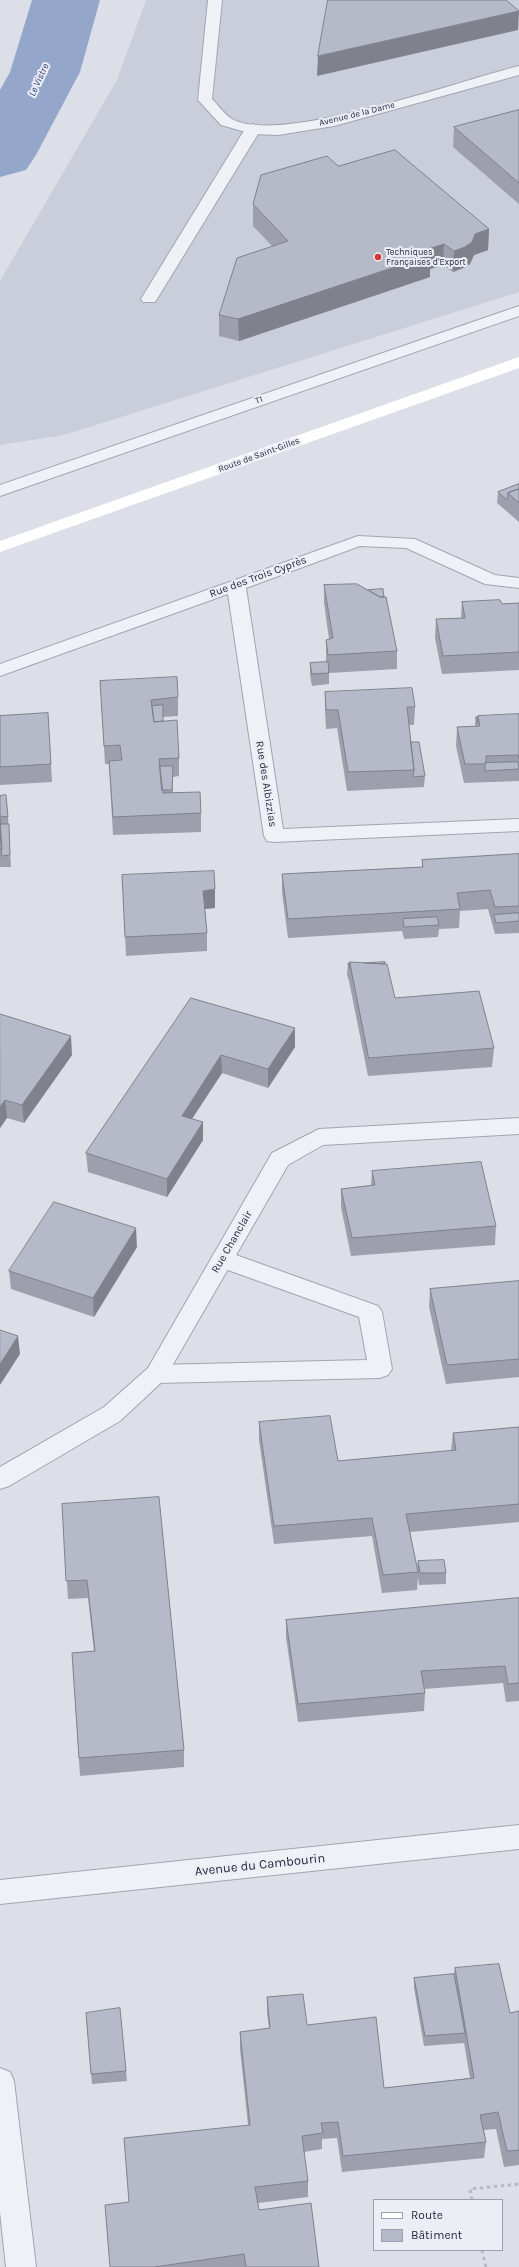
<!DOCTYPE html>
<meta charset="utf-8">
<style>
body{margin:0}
#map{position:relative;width:519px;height:2267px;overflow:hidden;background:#dcdfe8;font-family:Karla,sans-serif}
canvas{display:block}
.legend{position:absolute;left:373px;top:2199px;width:130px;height:52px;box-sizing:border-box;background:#eceef5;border:1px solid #9ca0ac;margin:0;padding:5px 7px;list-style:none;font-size:12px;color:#252b3f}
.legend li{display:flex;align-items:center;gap:8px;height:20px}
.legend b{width:20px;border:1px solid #9ca0ac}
</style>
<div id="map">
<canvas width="519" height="2267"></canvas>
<ul class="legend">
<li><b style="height:5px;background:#fff"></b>Route</li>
<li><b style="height:11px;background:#b6bac8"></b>Bâtiment</li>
</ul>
</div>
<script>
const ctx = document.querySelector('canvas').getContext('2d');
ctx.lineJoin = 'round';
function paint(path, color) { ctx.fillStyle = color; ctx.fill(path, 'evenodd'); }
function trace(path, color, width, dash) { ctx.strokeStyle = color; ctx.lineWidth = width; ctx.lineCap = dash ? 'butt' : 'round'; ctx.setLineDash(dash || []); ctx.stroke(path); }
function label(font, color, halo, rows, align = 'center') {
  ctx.font = font + ' Karla,sans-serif'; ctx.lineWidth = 4; ctx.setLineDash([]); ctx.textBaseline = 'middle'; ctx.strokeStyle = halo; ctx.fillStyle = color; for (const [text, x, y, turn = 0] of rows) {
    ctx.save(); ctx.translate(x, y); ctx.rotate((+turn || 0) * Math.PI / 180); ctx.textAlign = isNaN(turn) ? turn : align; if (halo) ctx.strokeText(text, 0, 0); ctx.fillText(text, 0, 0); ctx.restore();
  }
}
paint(new Path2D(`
 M146 0H519V292L64 435 0 445V281L117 80Z`), '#caceda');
paint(new Path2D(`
 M32 0H100L80 72 36 155 26 170 0 177V90L10 72Z`), '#94a6ca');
const service = new Path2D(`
 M253 124 258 126 261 129 157 299 155 302H143L141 299 245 129 248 126Z
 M519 306V316L0 496V485Z
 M222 1250 378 1306 382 1312 392 1369 388 1375 380 1378 156 1383 148 1380 144 1374 148 1368 156 1365 367 1360 359 1317 214 1265 211 1259 214 1253Z`);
const minor = new Path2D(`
 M208 0H222L212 99C218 105 225 115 232 119 280 146 461 80 519 66V75L334 126 278 135 253 134 221 125 198 100Z
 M358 536 415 539 495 575 519 578V588L485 584 406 548 360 546 246 588 283 829 519 819V831L274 842 267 841 264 836 228 594 0 676V664Z
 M519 1118V1134L323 1145 288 1165 164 1380 120 1421 9 1486 0 1489V1467L104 1407 148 1368 272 1153 319 1129Z
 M0 2068 10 2072 14 2081 36 2267H6L0 2212Z`);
const tertiary = new Path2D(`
 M519 1825V1849L0 1904V1880Z`);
trace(service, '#a1a5b2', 2);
trace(minor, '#a1a5b2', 2);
trace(tertiary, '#a1a5b2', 2);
trace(new Path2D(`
 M472 2200 470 2189 519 2184
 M482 2250 486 2267`), '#b6bac3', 3, [3.5, 3.5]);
paint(service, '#eff1f6');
paint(minor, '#eff1f6');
paint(tertiary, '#eff1f6');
paint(new Path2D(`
 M519 357V368L0 552V541Z`), '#fff');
paint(new Path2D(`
 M519 110V204L453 147 454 127Z
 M338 166 489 229 488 250 474 255 470 264 463 268 453 272 443 265 430 269V277L239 341 219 336V315L272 246 253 226V204Z
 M519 484V522L497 503 498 492Z
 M324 585 368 590 384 597 397 651V669L329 673V684L312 686 310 675V663L326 662V640L329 639 324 603Z
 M462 602 502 604 519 603V670L442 674 435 638 436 619 461 618Z
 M100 681 178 697V716L163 717V721L179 758V776L173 777V793L201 813V832L113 835 109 764H105Z
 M325 692 415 707 414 725H409L411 742 425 776 424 787 347 791 337 728 326 729 325 710Z
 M48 713 52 782 0 785V716Z
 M519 714V781L464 783 456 746 457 727 475 726 476 717Z
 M0 796 8 817 11 867H0Z
 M519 854V933L495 934 488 909 460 911 459 928 439 929 438 937 404 939 402 931 288 938 282 892V874L422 867V860Z
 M122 875 215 908 205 909 207 933V951L126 956Z
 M365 963 395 998 494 1048 492 1067 368 1076 349 981 347 975 348 964Z
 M191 998 295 1047 268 1088 222 1073 192 1119 203 1122V1140L167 1197 88 1172 86 1153Z
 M0 1014 72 1055 24 1123 7 1118 0 1128Z
 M372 1171 496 1226 495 1245 351 1256 341 1207V1189L371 1185Z
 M137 1247 94 1317 11 1289 9 1271Z
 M519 1281V1377L446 1384 429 1307 430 1289Z
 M259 1422 338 1461 451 1451 453 1433 519 1427V1522L410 1532 417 1568 418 1561 446 1573V1584L419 1585 418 1576 417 1590 382 1593 372 1536 274 1544 259 1440Z
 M62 1504 184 1750V1767L80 1776 72 1653 94 1651 88 1598 68 1599Z
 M519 1598V1701L506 1702 503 1683 424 1689 425 1693 424 1711 298 1722 286 1637V1620Z
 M455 1968 510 2013 519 2011V2165L504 2167 496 2129 484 2130 486 2142 484 2158 342 2172 337 2138 322 2139V2149L304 2152 308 2181V2197L258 2203 259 2210 319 2267H110L129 2202 248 2125 240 2049V2032L269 2028 267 2013V1997L307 2025 384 2088 470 2078 464 2043 424 2046 414 1988V1978L454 1974Z
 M86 2013 126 2071 127 2081 92 2084Z`), '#9da0ac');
paint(new Path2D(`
 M519 11 518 30 317 76 318 56Z
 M489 229 488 250 474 255 470 264 463 268 453 272 454 251 475 234Z
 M444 244 443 265 430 269V277L239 341 238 319 425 250Z
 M215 889V908L203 909V891Z
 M295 1028V1047L268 1088V1069Z
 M71 1036 72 1055 24 1123 22 1105Z
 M221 1055 222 1073 182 1134V1116Z
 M5 1100 7 1118 0 1128V1107Z
 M203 1122V1140L167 1197V1179Z
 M136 1228 137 1247 94 1317 93 1298Z
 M18 1336 20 1354 0 1385V1364Z`), '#7f828c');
const building = new Path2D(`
 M328 0H506L519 11 318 56Z
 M519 110V183L454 127Z
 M395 150 489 229 475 234 472 242 465 247 454 251 444 244 425 250 431 255 238 319 219 315 237 258 288 241 253 204 261 175 327 156 338 166Z
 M519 484V489L508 493 507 500 498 492Z
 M519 489V503L508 493Z
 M357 584 380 597H386L397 651 328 655 326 640 333 638 324 585Z
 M383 589 384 597H380L368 590Z
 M500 600 502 604 519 603V652L443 656 436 619 465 618 462 602Z
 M328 662 329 673 312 674 310 663Z
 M177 677 178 697 151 700 154 722 177 720 179 758 159 759 163 793 200 792 201 813 113 817 109 761 122 760 120 745 104 746 100 681Z
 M412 688 415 707H407L414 770 348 772 338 710H326L325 692Z
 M163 705V721L154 722 152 706Z
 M48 713 51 764 0 767V716Z
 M519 714V759L518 755 486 756V764H465L457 727 480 726 478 716Z
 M476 717H478L477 723Z
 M411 742H419L425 776 413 777 414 770Z
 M518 762 519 769 485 771V763Z
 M160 766H173L172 790H162Z
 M6 795 8 817 0 816V796Z
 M0 818 2 849H0Z
 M0 824H9L10 855 2 856Z
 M519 854V906L495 907 490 890 457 893 460 909 288 919 282 874 423 867 422 860Z
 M214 871 215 889 203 891 207 933 125 937 122 875Z
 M519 913V921L496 923 494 915Z
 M437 917 439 925 404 927 403 919Z
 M350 962 387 964 395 998 479 991 494 1048 369 1058Z
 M385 962V964L365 963Z
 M350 963V969L348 964Z
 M191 998 295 1028 268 1069 221 1055 182 1116 203 1122 167 1179 86 1153Z
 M0 1014 71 1036 22 1105 5 1100 0 1107Z
 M481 1162 496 1226 352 1238 341 1189 375 1185 372 1171Z
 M54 1202 136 1228 93 1298 9 1271Z
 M519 1281V1359L447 1365 430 1289Z
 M0 1330 18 1336 0 1364Z
 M330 1416 338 1461 456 1450 453 1433 519 1427V1504L406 1514 418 1572 383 1575 372 1518 274 1526 259 1422Z
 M159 1497 184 1750 79 1758 72 1653 95 1651 87 1580 66 1581 62 1504Z
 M444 1560 446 1573H420L418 1561Z
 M519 1598V1683L508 1684 505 1666 421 1671 425 1693 298 1704 286 1620Z
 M499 1964 510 2013 519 2011V2150L507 2151 498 2112 480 2115 486 2142 343 2156 338 2122 321 2123 323 2133 302 2136 308 2181 255 2187 259 2210 311 2203 319 2267H246L244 2254 154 2267H110L105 2205 129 2202 124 2138 250 2125 240 2032 270 2028 267 1997 303 1994 307 2025 376 2017 384 2088 474 2078 455 1968Z
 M454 1974 465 2033 425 2036 414 1978Z
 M120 2008 126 2071 91 2074 86 2013Z`);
paint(building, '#b6bac8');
trace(building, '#7f828c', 1);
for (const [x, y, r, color] of [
 [378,257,4,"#d63838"]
]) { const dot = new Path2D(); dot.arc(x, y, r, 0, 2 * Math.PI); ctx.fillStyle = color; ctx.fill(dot); trace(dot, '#eceef5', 1.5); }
label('9px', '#252b3f', '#eceef5', [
 ["Avenue de la Dame",357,114,-14],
 ["T1",259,400,-19],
 ["Route de Saint-Gilles",259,455,-20]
]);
label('9px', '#252b3f', '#eceef5', [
 ["Techniques",386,252],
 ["Françaises d'Export",386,262]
], 'left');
label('italic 10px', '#2d4275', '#eceef5', [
 ["Le Vistre",39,80,-65]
]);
label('11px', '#252b3f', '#eceef5', [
 ["Rue des Trois Cyprès",258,577,-20],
 ["Rue des Albizzias",266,784,81],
 ["Rue Chanclair",232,1242,-60]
]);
label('13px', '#252b3f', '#eceef5', [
 ["Avenue du Cambourin",260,1865,-6]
]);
</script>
